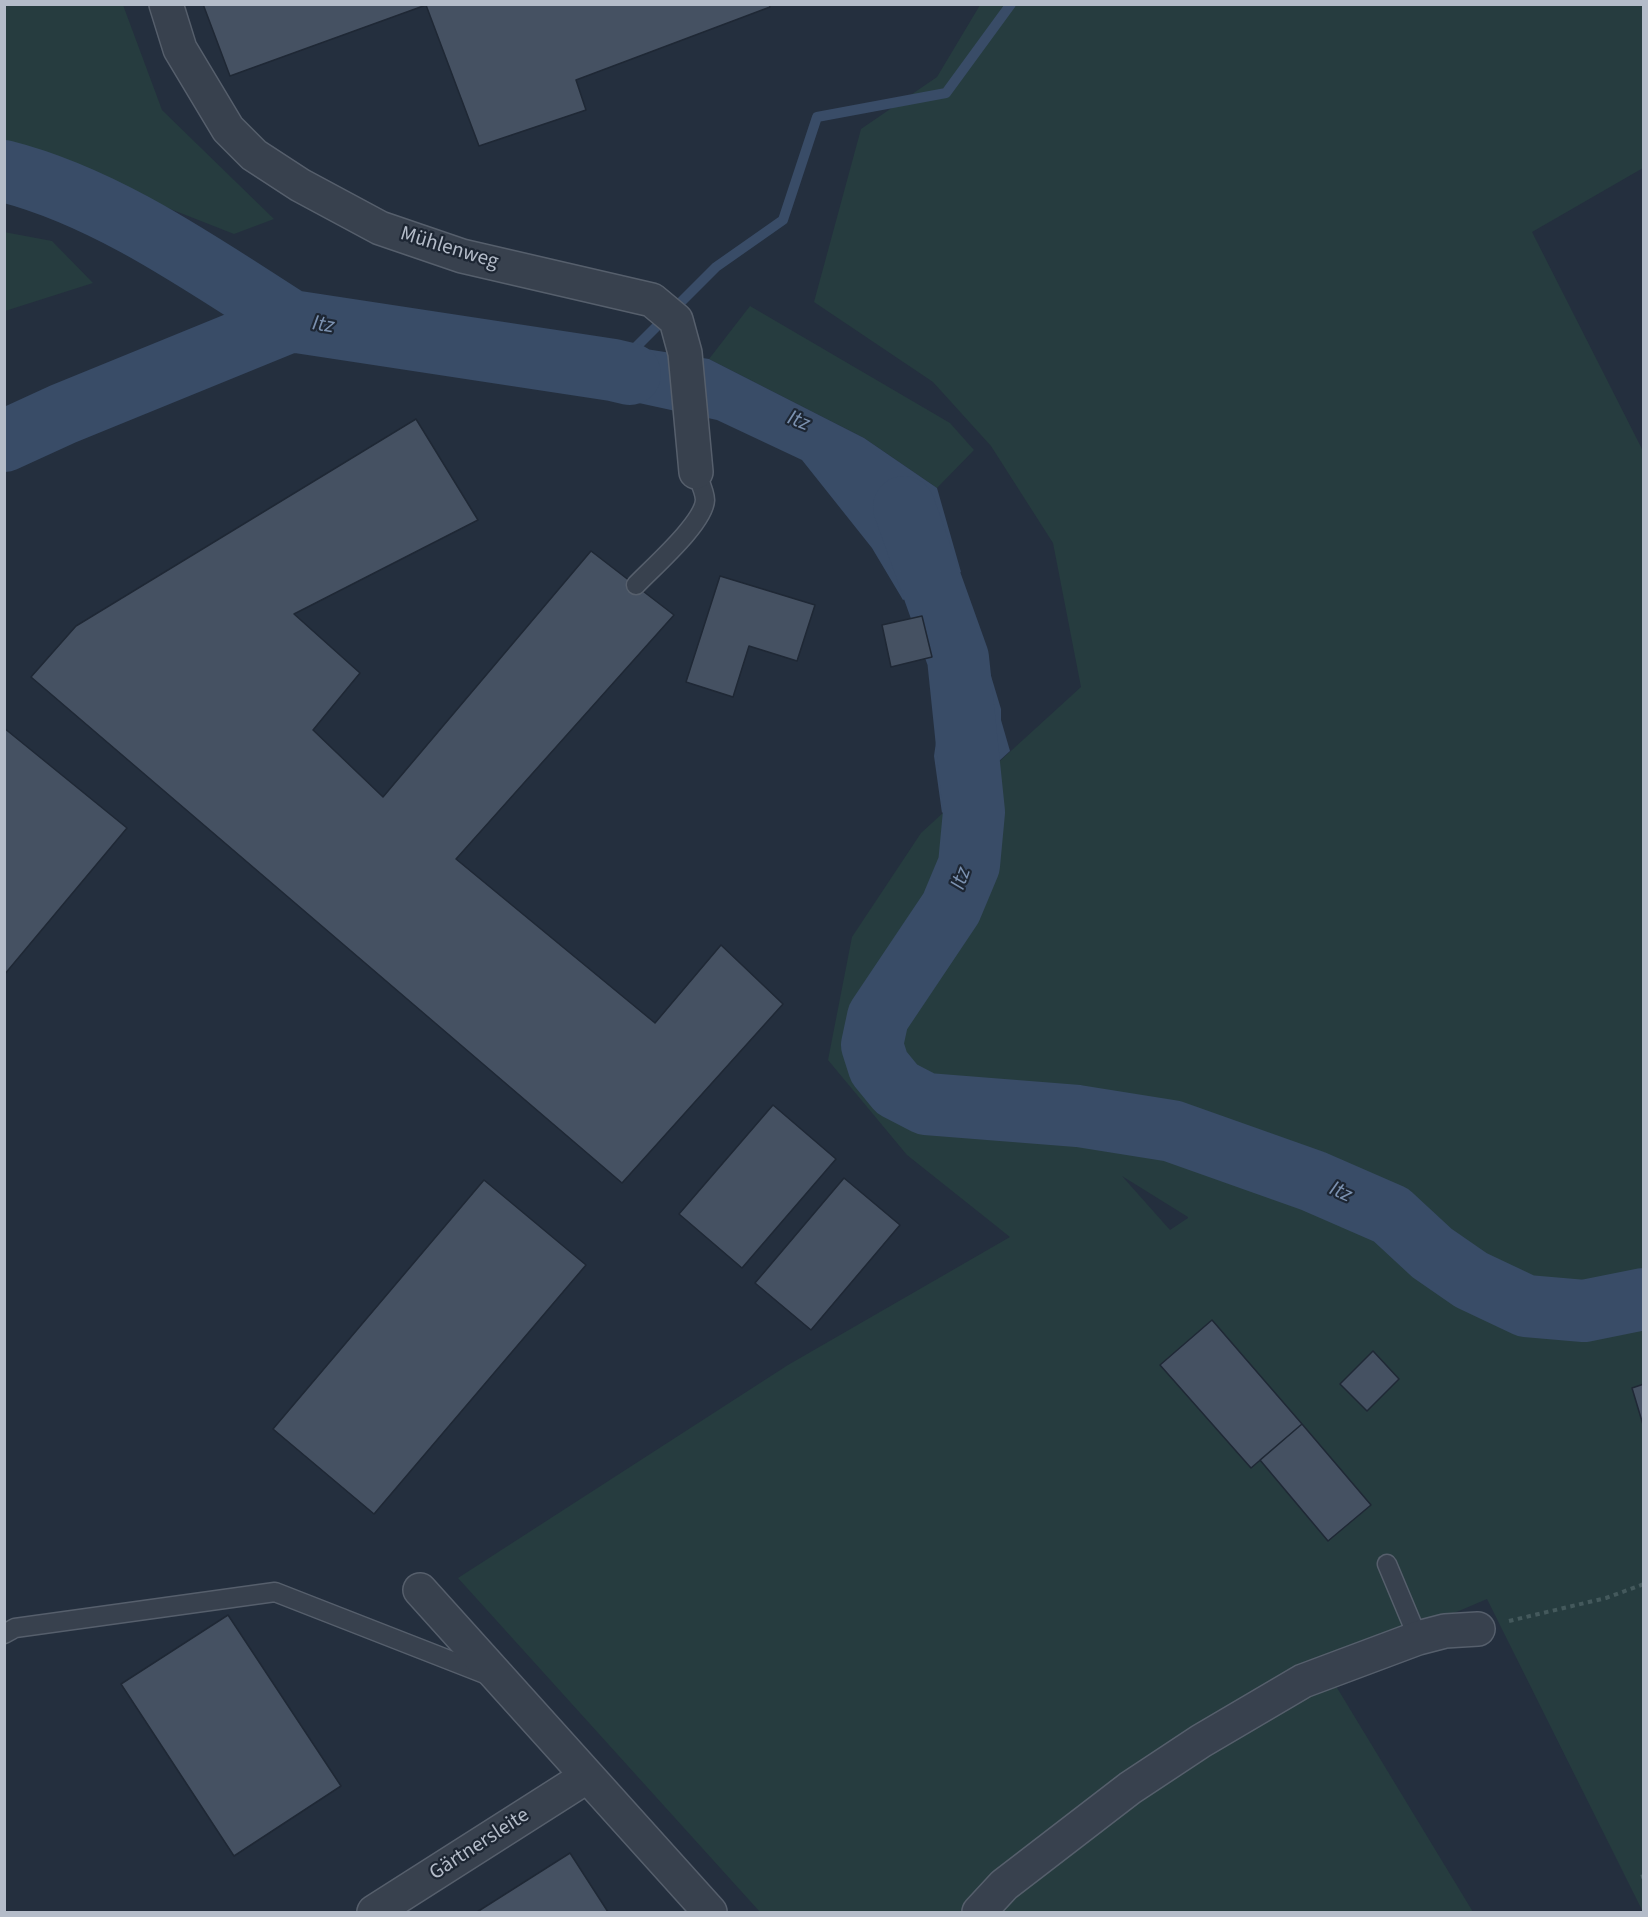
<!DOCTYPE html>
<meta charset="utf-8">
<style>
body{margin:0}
#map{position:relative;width:1648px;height:1917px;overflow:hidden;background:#242f3e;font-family:"Source Sans 3",sans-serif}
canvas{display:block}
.frame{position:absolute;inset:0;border:6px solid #b4bcc9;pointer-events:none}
</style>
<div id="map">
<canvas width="1648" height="1917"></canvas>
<div class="frame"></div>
</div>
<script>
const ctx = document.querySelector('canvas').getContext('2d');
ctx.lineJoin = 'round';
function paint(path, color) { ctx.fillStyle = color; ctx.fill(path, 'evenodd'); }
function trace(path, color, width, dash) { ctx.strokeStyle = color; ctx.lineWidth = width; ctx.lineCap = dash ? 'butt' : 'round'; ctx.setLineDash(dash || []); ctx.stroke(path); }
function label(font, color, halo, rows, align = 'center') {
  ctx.font = font + ' "Source Sans 3",sans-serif'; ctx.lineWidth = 4.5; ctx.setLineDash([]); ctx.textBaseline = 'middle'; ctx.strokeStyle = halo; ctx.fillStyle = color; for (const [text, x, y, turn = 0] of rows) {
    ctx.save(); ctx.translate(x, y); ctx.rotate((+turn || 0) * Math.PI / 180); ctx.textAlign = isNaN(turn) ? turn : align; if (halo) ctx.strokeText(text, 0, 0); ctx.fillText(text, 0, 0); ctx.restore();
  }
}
paint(new Path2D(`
 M4 5H123L162 110 274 219 234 234 5 144Z
 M980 5H1643V168L1532 232 1643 451V1912L1487 1599 1325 1668 1473 1912H760L458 1578 788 1365 1010 1237 907 1155 828 1060 852 937 921 833 1081 687 1053 543 991 446 933 382 814 302 861 129 937 77ZM1122 1176 1188 1217V1218L1170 1230Z
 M4 232 52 241 93 283 5 311Z
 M750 306 950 423 974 450 937 488 864 438 709 359Z`), '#263c3f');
paint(new Path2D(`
 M564 336 709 359 864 438 937 488 961 572 903 600 872 548 802 460 717 420 533 380Z
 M985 656 1001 709V720L1010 751 942 813 934 756 936 742 932 671Z`), '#394c67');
trace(new Path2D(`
 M627 356 716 267 783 220 817 117 946 93 1011 4`), '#394c67', 10);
trace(new Path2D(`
 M4 171C107 197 203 265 291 321
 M4 441 63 414 291 321 613 370 630 374
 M904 507 958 658 974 812 969 865 951 908 878 1017 872 1045 879 1067 897 1089 926 1104 1078 1116 1172 1131 1313 1181 1391 1215 1432 1253 1471 1280 1526 1306 1584 1311 1644 1299`), '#394c67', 62);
const building = new Path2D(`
 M203 4H769L770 7 576 80 586 110 479 146 426 5 230 76Z
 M416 419 478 520 294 614 360 673 313 730 383 797 591 551 674 615 456 859 655 1023 721 945 783 1004 622 1183 31 677 76 626Z
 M720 576 815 605 797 661 749 646 733 697 686 682Z
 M922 616 932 657 891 667 882 625Z
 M4 728 127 828 4 975Z
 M773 1105 836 1159 742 1268 679 1214Z
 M844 1178 900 1225 811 1330 755 1283Z
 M484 1180 586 1265 374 1514 273 1429Z
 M1212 1320 1302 1424 1251 1468 1160 1365Z
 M1373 1351 1399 1379 1367 1411 1340 1384Z
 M1644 1384V1428L1632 1388Z
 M1302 1424 1371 1505 1328 1541 1260 1460Z
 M228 1615 341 1786 234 1856 121 1684Z
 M570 1853 608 1912H477Z`);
paint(building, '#455162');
trace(building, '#1f2835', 1.5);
const service = new Path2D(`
 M636 585C652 568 704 523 705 500 705 492 699 480 696 472
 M1387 1564 1418 1638
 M4 1634 15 1628 275 1592 490 1676`);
const minor = new Path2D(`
 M166 4 180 49 228 129 254 155 300 185 380 228 462 256 652 300 676 320 685 353 696 472
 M420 1590 710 1912
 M374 1912 586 1777
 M979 1912 1004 1885 1130 1788 1201 1741 1303 1681 1418 1638 1445 1631 1478 1629`);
trace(service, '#565f6c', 21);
trace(minor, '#565f6c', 36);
trace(new Path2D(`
 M1509 1621 1606 1598 1644 1584
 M1641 1877 1644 1876`), '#44595c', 4, [4.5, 4.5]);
trace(service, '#38414e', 18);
trace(minor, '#38414e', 33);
label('21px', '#b4bcc9', '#1d2633', [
 ["Mühlenweg",449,249,17],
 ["Gärtnersleite",480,1845,-33]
]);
label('italic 22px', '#7c92b1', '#1d2633', [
 ["Itz",323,326,9],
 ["Itz",798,422,21],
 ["Itz",962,879,-71],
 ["Itz",1340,1193,24]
]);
</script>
